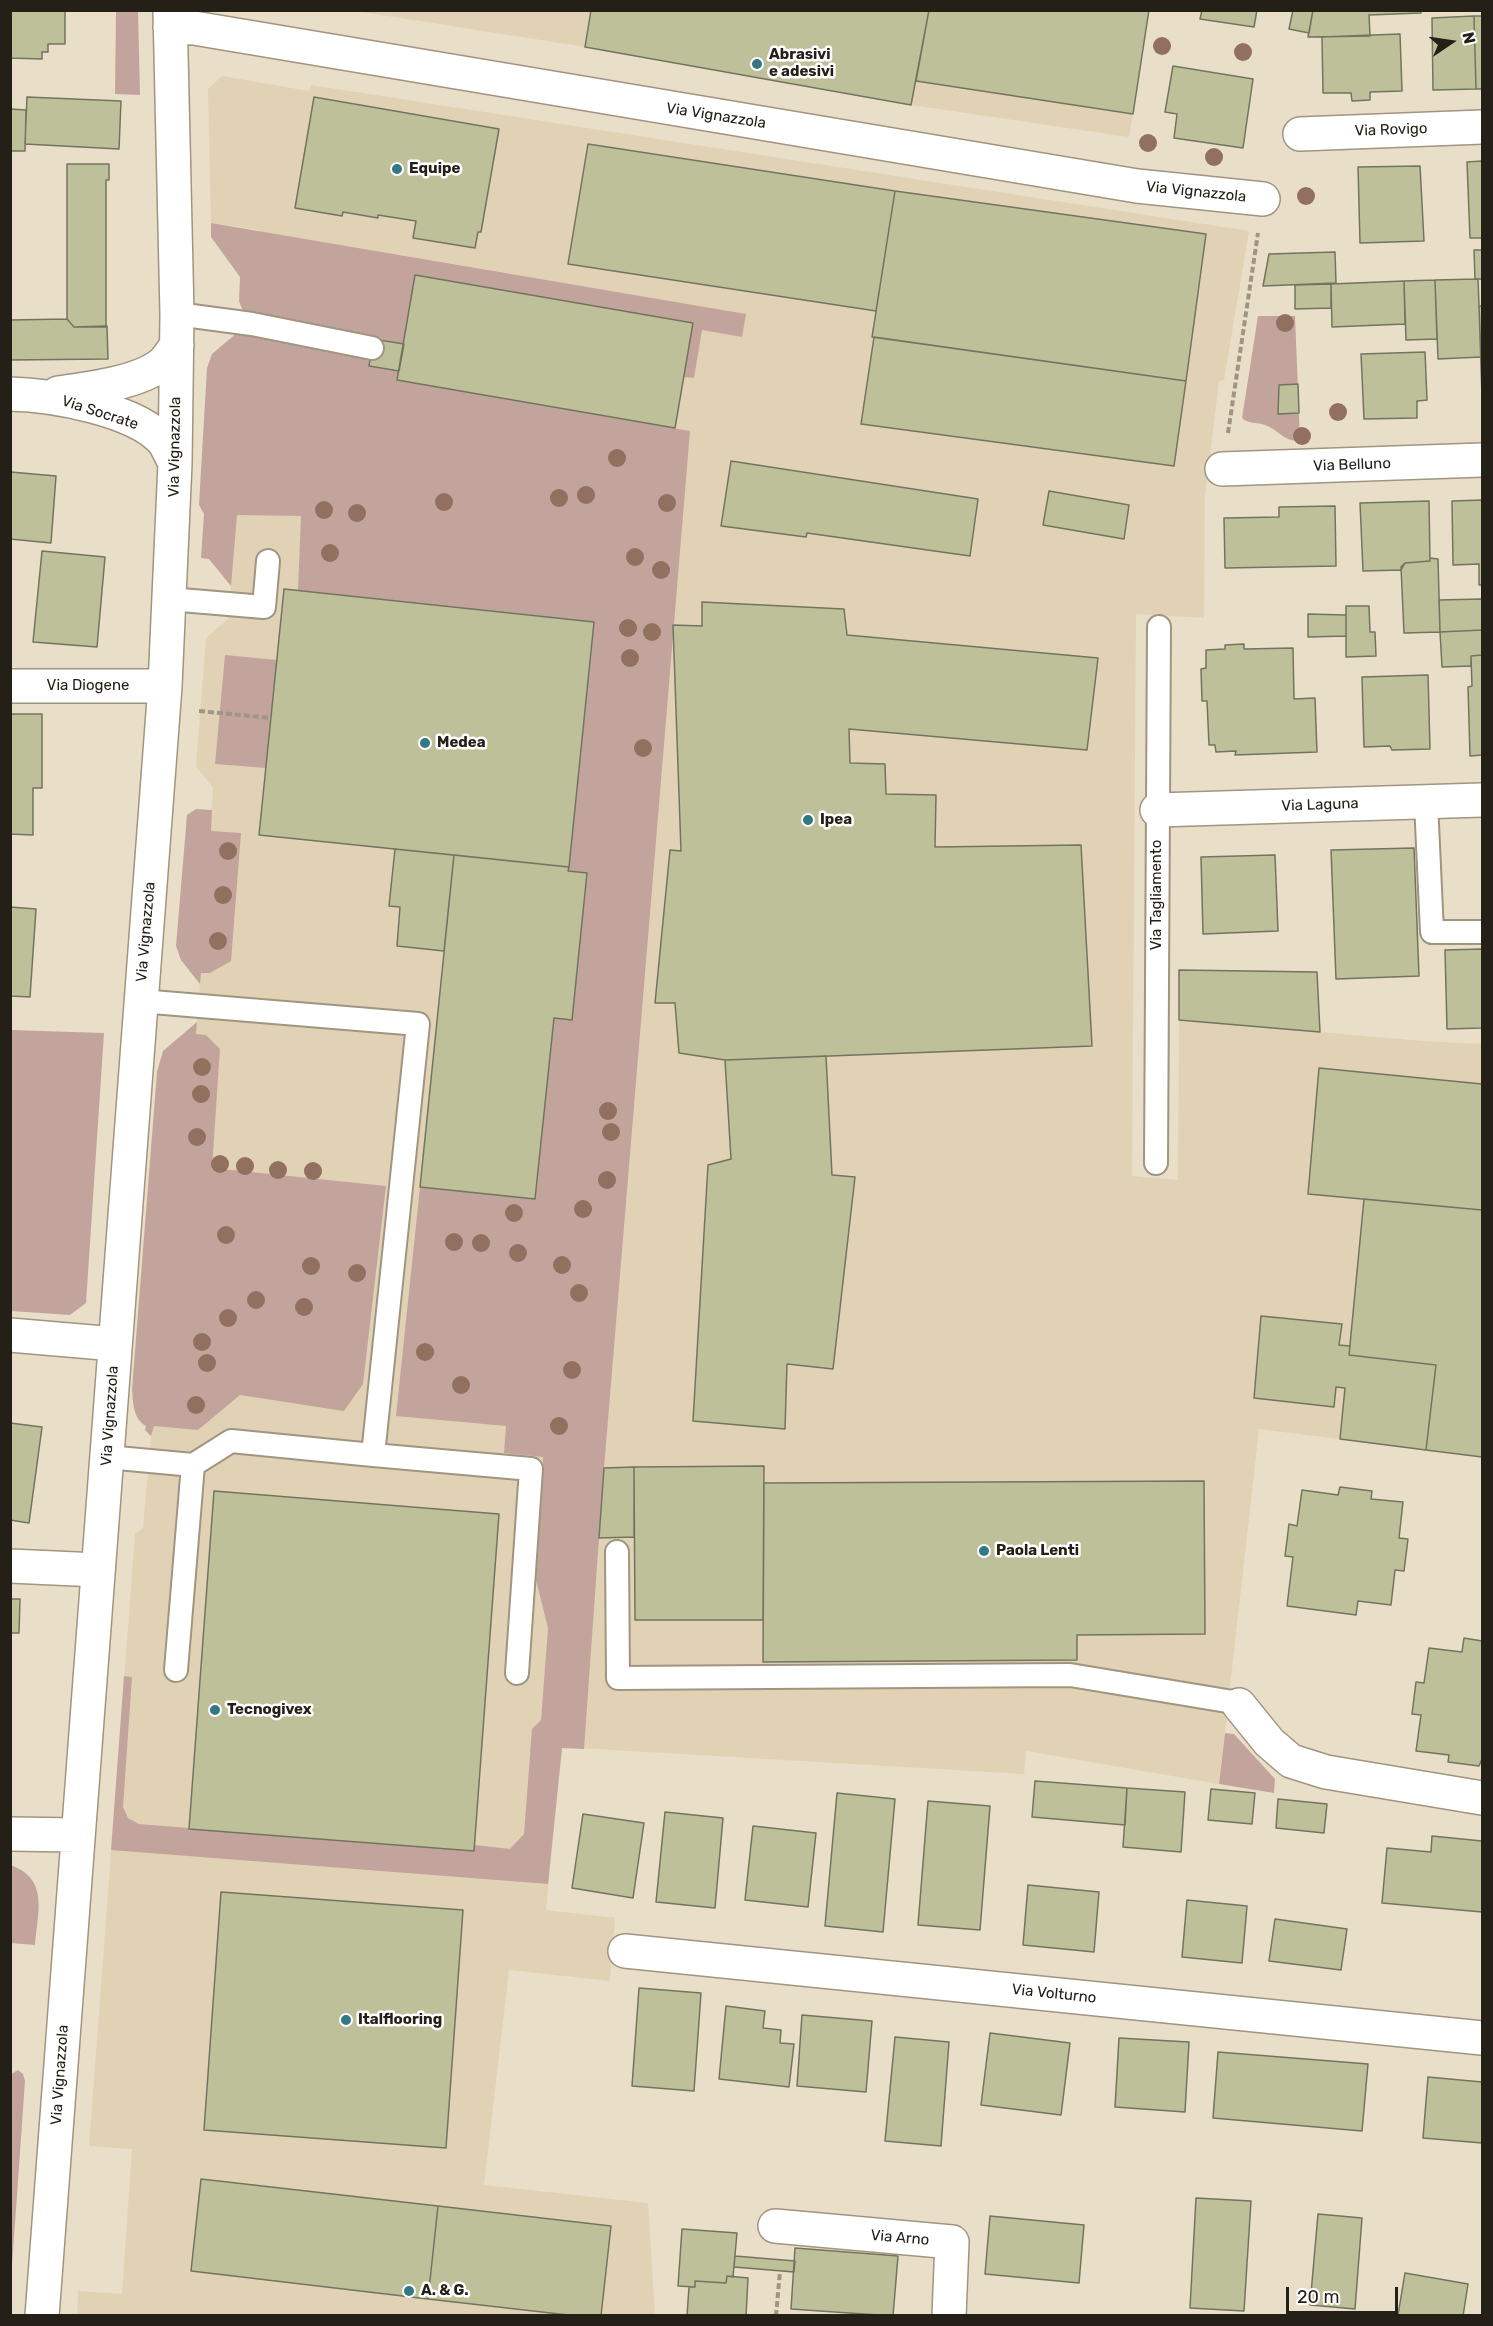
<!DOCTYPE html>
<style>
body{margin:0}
#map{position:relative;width:1493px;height:2326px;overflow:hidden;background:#e9dec7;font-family:Rubik,sans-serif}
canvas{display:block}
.frame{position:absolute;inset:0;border:12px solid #242018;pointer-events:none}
.north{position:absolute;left:1421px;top:12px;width:60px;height:60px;-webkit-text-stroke:4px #fff;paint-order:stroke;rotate:77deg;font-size:16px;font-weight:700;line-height:24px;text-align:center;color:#242018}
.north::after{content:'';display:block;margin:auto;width:21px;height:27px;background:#242018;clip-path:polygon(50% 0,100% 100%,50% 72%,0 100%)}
.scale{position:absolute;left:1286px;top:2287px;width:112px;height:27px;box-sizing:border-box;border:3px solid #242018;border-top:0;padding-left:8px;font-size:18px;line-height:21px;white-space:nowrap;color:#242018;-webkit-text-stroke:4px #fff;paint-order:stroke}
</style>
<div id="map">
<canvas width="1493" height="2326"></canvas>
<div class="frame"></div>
<div class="north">N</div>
<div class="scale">20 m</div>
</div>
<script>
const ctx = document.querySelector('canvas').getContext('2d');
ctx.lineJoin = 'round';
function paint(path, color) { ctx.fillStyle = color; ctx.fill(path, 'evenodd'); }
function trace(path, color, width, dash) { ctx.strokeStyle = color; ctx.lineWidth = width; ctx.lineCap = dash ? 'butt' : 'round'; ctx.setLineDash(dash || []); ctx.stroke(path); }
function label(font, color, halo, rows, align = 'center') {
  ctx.font = font + ' Rubik,sans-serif'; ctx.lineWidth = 5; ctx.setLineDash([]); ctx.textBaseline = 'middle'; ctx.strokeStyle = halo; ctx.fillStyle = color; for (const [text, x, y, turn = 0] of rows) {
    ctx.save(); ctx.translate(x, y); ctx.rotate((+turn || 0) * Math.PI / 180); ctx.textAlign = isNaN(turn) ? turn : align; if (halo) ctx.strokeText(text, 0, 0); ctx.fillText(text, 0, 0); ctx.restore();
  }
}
paint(new Path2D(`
 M356 11H1149L1129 137 911 105 585 47Z
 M222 76 309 91 311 85 1249 231 1224 380 1219 381 1205 496 1204 618 1136 614 1132 1176 1178 1180 1179 1020 1423 1041 1482 1044V1457L1259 1429 1219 1784 1026 1751 1024 1774 562 1747 546 1910 615 1918 610 1981 509 1970 484 2185 648 2203 655 2315 77 2316 78 2291 122 2294 132 2149 89 2146 135 1534 143 1528 151 1436 145 1430 174 1043 197 1022 200 984 181 960 208 874 213 788 196 766 206 638 228 619 231 586 209 559 249 372 259 230 211 223 208 89Z`), '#e1d2b5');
paint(new Path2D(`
 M116 11H138L140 95 115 94Z
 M211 223 746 314 742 337 702 330 694 378 683 377 692 323 416 275 404 344 243 311 239 301 240 277 211 237Z
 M1258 316H1295L1300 441C1284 442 1279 430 1265 425 1257 422 1248 424 1242 418Z
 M238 332 370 359 369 366 399 371 398 380 690 431 604 1468 584 1749 562 1748 548 1884 111 1850 124 1676 132 1677 123 1807 128 1818 139 1824 474 1851 475 1845 510 1849 524 1834 532 1729 541 1720 548 1628 536 1580 543 1457 504 1453 506 1426 396 1416 420 1187 534 1199 554 1018 572 1019 587 874 568 871 594 622 298 590 301 516 237 515 231 586 209 559 201 558 204 514 199 505 207 368 212 354Z
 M225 655 277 660 266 768 215 764Z
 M196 809 212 810 211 831 241 833 231 961 210 973H201L200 984 181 960 176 946 187 815Z
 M197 1022 196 1034 206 1035 220 1049 212 1168 386 1186 363 1384 344 1411 240 1395 198 1430 154 1426 151 1436 145 1430 146 1426C133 1419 133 1402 132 1389L157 1072 163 1051Z
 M11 1030 104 1033 86 1303 70 1315 11 1311Z
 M1225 1733 1234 1734 1275 1779 1274 1793 1219 1784Z
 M10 1865C49 1878 38 1912 35 1945L11 1943Z
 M18 2070 23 2074 25 2081 11 2280 10 2075Z`), '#c3a49d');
const building = new Path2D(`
 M10 10 65 11V44H48V52H42V59L10 58Z
 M591 10H929L911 105 585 47Z
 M929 10H1149L1133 114 916 81Z
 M1202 10H1257L1254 27 1200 19Z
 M1293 10H1313L1309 33 1289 29Z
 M1313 10H1421V13L1369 15 1370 36 1308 37Z
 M1474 16H1482V89H1476Z
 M1474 16 1476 89 1433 90 1432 18Z
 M1400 34 1402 91 1370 92V100L1352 101 1351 93H1323L1322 37Z
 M1173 66 1253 79 1243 148 1174 138 1177 114 1165 112Z
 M27 97 121 101 119 149 25 144Z
 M314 97 499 129 481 232H478L475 248 413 238 416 221 378 215V218L343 212 342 216 295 208Z
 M10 109 26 110 25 151H10Z
 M588 144 895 191 876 311 568 264Z
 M1482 161V238H1470L1467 162Z
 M67 164H109V180H106V327H74L67 319Z
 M1420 166 1424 241 1360 243 1358 167Z
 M895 191 1206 234 1186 381 872 337Z
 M1474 250H1482V279H1475Z
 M1335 252 1336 283 1263 286 1269 254Z
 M415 275 693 323 675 428 397 380Z
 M1478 279 1481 357 1438 359 1435 280Z
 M1435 280 1437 339 1406 340 1404 281Z
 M1404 281 1405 324 1332 327 1331 284Z
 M1331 284V308L1295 309V285Z
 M1479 306H1482V396Z
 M67 319 74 327 107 326 108 359 10 360V320Z
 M874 337 1186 381 1174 466 861 424Z
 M373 339 404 344 399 371 369 366Z
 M1425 352 1427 400 1417 401V418L1364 419 1361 354Z
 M1298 384 1299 413 1278 414 1279 385Z
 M731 461 978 499 970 556 807 533 806 537 721 526Z
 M11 472 56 476 51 543 10 539Z
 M1049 491 1129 505 1124 539 1043 525Z
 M1482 500V585H1479V564L1453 565 1452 501Z
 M1429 501 1430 561 1405 563 1401 570 1363 571 1360 503Z
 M1335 506 1336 566 1225 568 1224 518 1279 517V507Z
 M42 551 105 557 97 647 33 642Z
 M1430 558 1438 559 1440 632 1404 633 1401 567 1405 563 1430 561Z
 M284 589 594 622 569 867 259 835Z
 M1482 599V630L1440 632 1439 600Z
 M702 602 844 609 847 635 1098 658 1087 750 849 729 850 763 885 764 886 794 936 795 935 847 1081 845 1092 1046 725 1060 679 1053 675 1003H655L670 850 681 851 673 625 702 626Z
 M1346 606H1369L1370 632H1375L1376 656 1346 657Z
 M1308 614 1346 615V636L1308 637Z
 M1482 630V655L1471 656V666L1442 667 1440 632Z
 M1244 644V649L1293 648 1294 699 1315 698 1317 752 1235 755 1236 751 1216 752 1215 745H1209L1207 701H1202L1201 669 1206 668V650L1225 649V645Z
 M1482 655V755L1470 756 1468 687 1472 686 1471 656Z
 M1428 675 1430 749 1392 750 1390 746 1364 747 1362 677Z
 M10 714H42V788H33V835L10 834Z
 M1414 848 1419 976 1336 979 1331 850Z
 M395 849 454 855 444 951 397 946 400 907 389 906Z
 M454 855 569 867 568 871 587 873 572 1020 554 1018 535 1199 420 1187Z
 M1275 855 1278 931 1203 934 1201 857Z
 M10 907 36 909 30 997 10 996Z
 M1482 949V1028L1447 1029 1445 950Z
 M1179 970 1317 972 1320 1032 1179 1020Z
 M826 1056 832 1175 855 1177 833 1369 787 1364 785 1429 693 1421 708 1165 731 1159 725 1060Z
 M1319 1068 1482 1084V1210L1308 1194Z
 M1364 1199 1482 1210V1457L1426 1450 1436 1365 1349 1355Z
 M1261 1316 1342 1324 1339 1345 1350 1346 1349 1355 1436 1365 1426 1450 1340 1439 1345 1388 1336 1387 1334 1407 1254 1398Z
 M10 1423 42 1427 29 1523 10 1520Z
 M764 1466 763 1620H635L634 1467Z
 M634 1467V1537L599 1538 604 1468Z
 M1204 1481 1205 1634 1077 1635V1660L763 1662 764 1483Z
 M1340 1487 1372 1491 1371 1499 1403 1502 1399 1538 1408 1539 1404 1571 1395 1570 1391 1605 1358 1601 1356 1615 1287 1606 1293 1557 1285 1556 1289 1524 1297 1526 1302 1490 1338 1495Z
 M214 1491 499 1514 474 1851 189 1829Z
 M10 1599H20L19 1633H10Z
 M1464 1638 1482 1641V1759L1479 1766 1448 1762 1449 1755 1416 1751 1421 1715 1412 1714 1416 1682 1424 1683 1429 1648 1462 1652Z
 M1035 1781 1127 1788 1125 1825 1032 1817Z
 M1127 1788 1185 1792 1181 1852 1123 1847Z
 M1211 1789 1255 1793 1252 1824 1208 1820Z
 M837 1793 895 1799 883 1932 825 1926Z
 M1278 1799 1327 1804 1324 1833 1276 1828Z
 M928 1801 990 1806 980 1930 918 1925Z
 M665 1812 723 1818 715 1908 656 1902Z
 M583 1814 644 1823 633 1898 572 1888Z
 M753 1826 816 1833 808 1907 745 1900Z
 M1432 1836 1482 1841V1912L1382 1903 1387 1848 1431 1852Z
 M1028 1885 1099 1892 1094 1952 1023 1945Z
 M221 1892 463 1910 446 2148 204 2130Z
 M1187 1900 1247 1906 1242 1963 1182 1957Z
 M1275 1919 1347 1929 1341 1970 1269 1961Z
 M639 1988 701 1993 694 2091 632 2086Z
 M726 2006 765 2011 763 2028 781 2030 780 2043 794 2044 789 2087 719 2079Z
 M802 2015 872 2021 866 2092 797 2086Z
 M990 2033 1070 2043 1061 2115 981 2105Z
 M895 2037 949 2042 941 2146 885 2141Z
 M1119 2038 1189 2042 1185 2112 1115 2107Z
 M1218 2052 1368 2064 1362 2131 1213 2118Z
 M1428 2077 1482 2082V2143L1423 2138Z
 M201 2179 438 2206 428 2299 191 2271Z
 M1196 2198 1251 2201 1244 2311 1190 2308Z
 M438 2206 611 2226 601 2316H577L428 2299Z
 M1318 2214 1362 2218 1355 2309 1310 2305Z
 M990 2216 1084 2225 1079 2283 985 2274Z
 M682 2229 737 2233 733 2277 727 2276 726 2283 695 2281V2287L678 2286Z
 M795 2248 898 2256 893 2316 791 2309Z
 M735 2256 795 2261 794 2272 734 2267Z
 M1405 2273 1468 2284 1463 2316 1398 2315Z
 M727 2276 748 2278 746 2316H687L689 2287H695V2281L726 2283Z`);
paint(building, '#bec09a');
trace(building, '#73745f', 1.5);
const service = new Path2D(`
 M177 314 252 324 372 348
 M169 599 264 607 268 561
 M1426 802 1432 932H1482
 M140 1001 418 1024 373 1455 531 1469 517 1673
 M1156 1163 1159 627
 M107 1457 193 1465
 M617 1552 618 1678 1070 1675 1233 1702 1239 1705
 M176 1670 193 1465 231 1441 373 1455`);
const minor = new Path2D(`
 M170 27 194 28 1137 186 1263 199
 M1300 134 1482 127
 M58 393C88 389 138 383 162 364 168 359 172 351 177 345
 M10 394C52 395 136 409 164 442 168 448 171 456 175 463
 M1222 469 1482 460
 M10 686H165
 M1157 810 1482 800
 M10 1335 115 1344
 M10 1566 98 1570
 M1239 1705 1269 1742 1291 1761 1326 1772 1482 1798
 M10 1834 77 1835
 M625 1951 1482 2038
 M775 2226 952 2242 949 2316
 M42 2316 165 686 175 463 177 314 170 10`);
trace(service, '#9f9580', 26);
trace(minor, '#9f9580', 36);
trace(new Path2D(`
 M1228 433 1258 233
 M199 711 271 718
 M776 2316 780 2271`), '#9e9584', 4, [6, 3]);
trace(service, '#fff', 22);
trace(minor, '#fff', 33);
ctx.fillStyle = '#927060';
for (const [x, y] of [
 [1162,46],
 [1243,52],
 [1148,143],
 [1214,157],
 [1306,196],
 [1285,323],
 [1338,412],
 [1302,436],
 [617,458],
 [586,495],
 [559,498],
 [444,502],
 [667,503],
 [324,510],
 [357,513],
 [330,553],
 [635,557],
 [661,570],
 [628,628],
 [652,632],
 [630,658],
 [643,748],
 [228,851],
 [223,895],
 [218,941],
 [202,1067],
 [201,1094],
 [608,1111],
 [611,1132],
 [197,1137],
 [220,1164],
 [245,1166],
 [278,1170],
 [313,1171],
 [607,1180],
 [583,1209],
 [514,1213],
 [226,1235],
 [454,1242],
 [481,1243],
 [518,1253],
 [562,1265],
 [311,1266],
 [357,1273],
 [579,1293],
 [256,1300],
 [304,1307],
 [228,1318],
 [202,1342],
 [425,1352],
 [207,1363],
 [572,1370],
 [461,1385],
 [196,1405],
 [559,1426]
]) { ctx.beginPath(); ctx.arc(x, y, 9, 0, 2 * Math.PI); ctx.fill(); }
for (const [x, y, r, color] of [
 [757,64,6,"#327885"],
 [397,169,6,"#327885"],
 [425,743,6,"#327885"],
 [808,820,6,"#327885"],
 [984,1551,6,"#327885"],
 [215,1710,6,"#327885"],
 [346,2020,6,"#327885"],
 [409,2291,6,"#327885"]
]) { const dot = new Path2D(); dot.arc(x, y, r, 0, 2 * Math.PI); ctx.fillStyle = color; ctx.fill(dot); trace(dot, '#fff', 2); }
label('bold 15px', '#242018', '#fff', [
 ["Abrasivi",769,55],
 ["e adesivi",769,72],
 ["Equipe",409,169],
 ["Medea",437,743],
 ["Ipea",820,820],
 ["Paola Lenti",996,1551],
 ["Tecnogivex",227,1710],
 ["Italflooring",358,2020],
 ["A. & G.",421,2291]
], 'left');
label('15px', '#242018', '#fff', [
 ["Via Vignazzola",716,116,9],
 ["Via Rovigo",1391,130,-2],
 ["Via Vignazzola",1196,192,6],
 ["Via Socrate",100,413,18],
 ["Via Vignazzola",175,447,-89],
 ["Via Belluno",1352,465,-2],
 ["Via Diogene",88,686],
 ["Via Laguna",1320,805,-2],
 ["Via Tagliamento",1157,895,-90],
 ["Via Vignazzola",146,932,-85],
 ["Via Vignazzola",110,1416,-86],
 ["Via Volturno",1054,1994,6],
 ["Via Vignazzola",60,2075,-86],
 ["Via Arno",900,2238,5]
]);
</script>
